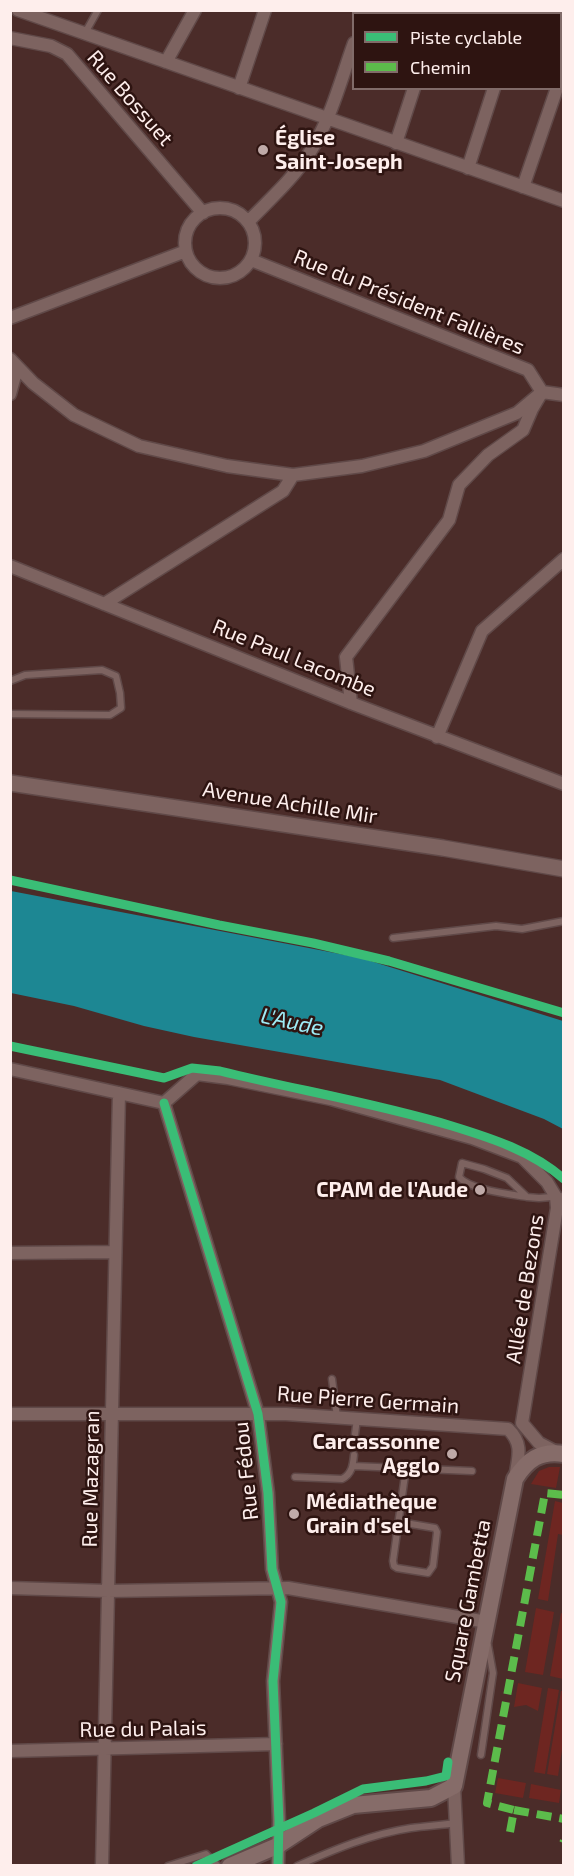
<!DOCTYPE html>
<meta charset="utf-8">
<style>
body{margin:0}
#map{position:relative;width:574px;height:1876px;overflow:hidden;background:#4b2c29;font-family:"Exo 2",sans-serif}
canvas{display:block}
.frame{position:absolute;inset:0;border:12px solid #feeeec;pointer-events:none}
.legend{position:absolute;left:352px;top:12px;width:210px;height:78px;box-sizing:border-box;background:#2e1411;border:2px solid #816b69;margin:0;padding:8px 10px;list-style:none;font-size:18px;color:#feeeec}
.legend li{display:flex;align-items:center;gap:12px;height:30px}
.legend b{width:30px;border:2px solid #816b69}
</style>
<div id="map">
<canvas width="574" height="1876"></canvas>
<div class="frame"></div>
<ul class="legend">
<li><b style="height:8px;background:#3abd76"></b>Piste cyclable</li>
<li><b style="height:8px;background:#5cbc4b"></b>Chemin</li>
</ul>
</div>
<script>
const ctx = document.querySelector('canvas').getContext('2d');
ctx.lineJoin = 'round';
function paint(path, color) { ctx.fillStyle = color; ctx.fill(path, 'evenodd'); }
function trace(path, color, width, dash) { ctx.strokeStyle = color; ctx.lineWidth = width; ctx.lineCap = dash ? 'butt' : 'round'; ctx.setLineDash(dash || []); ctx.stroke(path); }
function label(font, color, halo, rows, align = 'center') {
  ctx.font = font + ' "Exo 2",sans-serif'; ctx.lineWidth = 5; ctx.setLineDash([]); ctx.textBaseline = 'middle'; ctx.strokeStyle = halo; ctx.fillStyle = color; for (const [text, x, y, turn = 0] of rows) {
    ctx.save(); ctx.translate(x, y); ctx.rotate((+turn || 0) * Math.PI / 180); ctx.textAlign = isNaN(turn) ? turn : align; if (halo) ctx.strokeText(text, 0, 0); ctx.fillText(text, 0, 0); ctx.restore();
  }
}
paint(new Path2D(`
 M549 1467H560L556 1488 531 1484 539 1471Z
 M555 1501 563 1503V1535L558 1534 548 1601 538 1599Z
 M536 1608 554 1612 543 1675 525 1672Z
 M561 1613 564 1614 563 1679 550 1676Z
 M518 1683 542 1688 538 1711 526 1705 514 1707Z
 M548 1688 559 1690 545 1774 534 1772Z
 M561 1691H563V1744L558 1776 547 1774Z
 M498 1778 526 1783 523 1798 495 1793Z
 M531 1784 561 1790 559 1803 529 1798Z`), '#6e2621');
paint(new Path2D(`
 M11 891 361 958 563 1021V1129L544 1119 440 1080 194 1037 144 1026 74 1006 11 993Z`), '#1d8793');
const service = new Path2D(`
 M85 33 98 10
 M10 681 25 675 102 670 116 676 120 693 121 708 110 715 10 714
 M393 938 496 926 522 929 564 921
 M527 1197C509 1194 470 1190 459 1177L462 1163 484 1169 507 1178 527 1197 539 1198 564 1196
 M332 1379 337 1417
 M355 1434 357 1419
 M353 1466 472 1471
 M295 1477 342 1479C352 1474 353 1465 354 1455
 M399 1522 435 1528 437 1532 433 1566 428 1573 397 1568 394 1566 393 1561 406 1468
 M481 1755 493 1673 488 1645
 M168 1866 206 1854 218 1866
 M297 1866C333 1850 371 1834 411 1828 426 1826 442 1825 457 1823`);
const minor = new Path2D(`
 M18 10 564 201
 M364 14 365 10
 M439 14 440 10
 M519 14 520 10
 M10 38 51 46 67 54 203 213
 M166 62 195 10
 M560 80 564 71
 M239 88 265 10
 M396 143 414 88
 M468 168 494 88
 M523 187 557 88
 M185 243a35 35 0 1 1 70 0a35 35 0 1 1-70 0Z
 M248 222C269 200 294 178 310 152 331 119 341 79 354 43
 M251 260 528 370 542 392 532 409 523 430 488 455 459 485 449 520 346 657 351 703
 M10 318 186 251
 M10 359 33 383 74 415 139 446 227 466 293 475 362 466 424 451 517 413 542 392 564 395
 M10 394 17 368
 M10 566 351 703 564 784
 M104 604 283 491 293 475
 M437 737 482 631 564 559
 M10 1069 164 1103
 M164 1103 258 1414 268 1493 272 1569 281 1602 273 1681 279 1821 278 1866
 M164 1103 197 1074 228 1078 331 1099 472 1138 522 1157 547 1182 556 1197 557 1208 522 1423
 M10 1253 115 1252
 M10 1414H286L508 1429C524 1444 518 1458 515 1478
 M522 1423 539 1443 558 1453
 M10 1588 108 1591 288 1588 487 1622
 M10 1751 276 1744
 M454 1786 458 1866
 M102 1866 119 1093`);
const tertiary = new Path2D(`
 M10 783 443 848 564 869`);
const secondary = new Path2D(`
 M230 1866 277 1846 318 1819 353 1805 431 1798 454 1786 515 1479C527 1460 540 1450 564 1454`);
trace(service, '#604948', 9);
trace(minor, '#604948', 15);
trace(tertiary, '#604948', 18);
trace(secondary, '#604948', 20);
trace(service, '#7d6360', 6);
trace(minor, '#7d6360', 12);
trace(tertiary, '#7d6360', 15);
trace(secondary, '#866c69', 16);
trace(new Path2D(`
 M514 1810 564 1819
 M510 1832 514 1810 487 1803 545 1493 564 1495
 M563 1843 564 1841`), '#5cbc4b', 8, [15, 8]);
trace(new Path2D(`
 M10 880 219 925 313 943 389 961 564 1013
 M10 1046 164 1078 192 1068 220 1071C297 1090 376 1103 452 1126 491 1138 532 1151 564 1179
 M164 1103 258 1414 268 1493 272 1569 281 1602 273 1681 279 1821 278 1866
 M196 1866 314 1813 363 1789 426 1781 446 1776 448 1762`), '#3abd76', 9);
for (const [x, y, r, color] of [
 [263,150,6,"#bfaaa8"],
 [480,1190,6,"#bfaaa8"],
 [452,1454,6,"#bfaaa8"],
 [294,1514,6,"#bfaaa8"]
]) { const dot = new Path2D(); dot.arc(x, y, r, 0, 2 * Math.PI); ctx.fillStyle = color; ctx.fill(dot); trace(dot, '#2e1411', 2); }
label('21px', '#feeeec', '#2e1411', [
 ["Rue Bossuet",130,98,49],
 ["Rue du Président Fallières",409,302,22],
 ["Rue Paul Lacombe",294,658,22],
 ["Avenue Achille Mir",290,803,9],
 ["Allée de Bezons",525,1289,-81],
 ["Rue Pierre Germain",368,1400,4],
 ["Rue Fédou",246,1471,-96],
 ["Rue Mazagran",91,1479,-89],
 ["Square Gambetta",468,1601,-79],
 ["Rue du Palais",143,1729,-1]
]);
label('bold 21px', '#feeeec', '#2e1411', [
 ["Église",275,138],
 ["Saint-Joseph",275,162],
 ["CPAM de l'Aude",468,1190,"right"],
 ["Carcassonne",440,1442,"right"],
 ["Agglo",440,1466,"right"],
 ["Médiathèque",306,1502],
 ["Grain d'sel",306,1526]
], 'left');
label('italic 22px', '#9fecf7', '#2e1411', [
 ["L'Aude",292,1022,12]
]);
</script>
